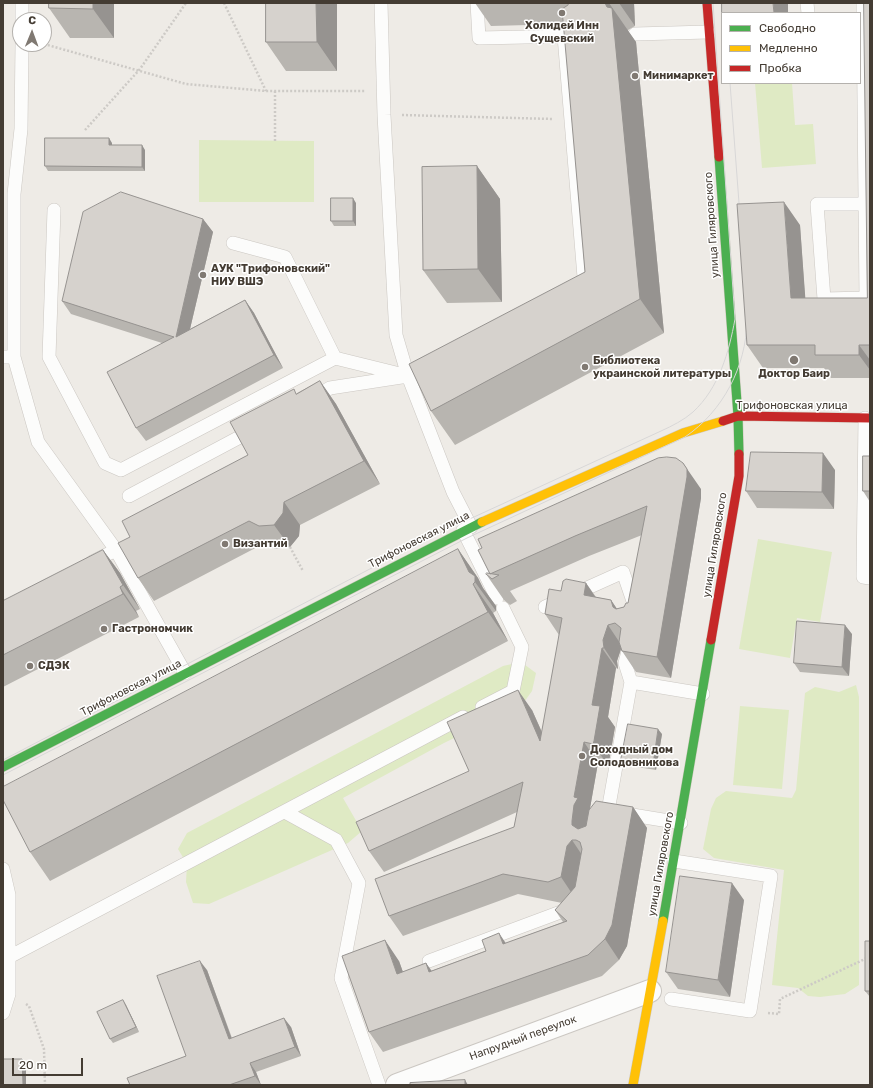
<!DOCTYPE html>
<meta charset="utf-8">
<style>
body{margin:0}
#map{position:relative;width:873px;height:1088px;overflow:hidden;background:#eeebe6;font-family:Rubik,sans-serif}
canvas{display:block}
.frame{position:absolute;inset:0;border:4px solid #443c33;pointer-events:none}
.legend{position:absolute;left:721px;top:12px;width:140px;height:72px;box-sizing:border-box;background:#fff;border:1px solid #b4b1ad;margin:0;padding:5px 7px;list-style:none;font-size:12px;color:#443c33}
.legend li{display:flex;align-items:center;gap:8px;height:20px}
.legend b{width:20px;border:1px solid #b4b1ad}
.north{position:absolute;left:12px;top:12px;width:40px;height:40px;box-sizing:border-box;background:#fff;border:1px solid #b4b1ad;border-radius:50%;rotate:1deg;font-size:11px;font-weight:700;line-height:16px;text-align:center;color:#443c33}
.north::after{content:'';display:block;margin:auto;width:14px;height:18px;background:#807972;clip-path:polygon(50% 0,100% 100%,50% 72%,0 100%)}
.scale{position:absolute;left:12px;top:1058px;width:71px;height:18px;box-sizing:border-box;border:2px solid #443c33;border-top:0;padding-left:5px;font-size:12px;line-height:14px;white-space:nowrap;color:#443c33;-webkit-text-stroke:3px #fff;paint-order:stroke}
</style>
<div id="map">
<canvas width="873" height="1088"></canvas>
<div class="frame"></div>
<ul class="legend">
<li><b style="height:5px;background:#4caf50"></b>Свободно</li>
<li><b style="height:5px;background:#ffc107"></b>Медленно</li>
<li><b style="height:5px;background:#c62828"></b>Пробка</li>
</ul>
<div class="north">С</div>
<div class="scale">20 m</div>
</div>
<script>
const ctx = document.querySelector('canvas').getContext('2d');
ctx.lineJoin = 'round';
function paint(path, color) { ctx.fillStyle = color; ctx.fill(path, 'evenodd'); }
function trace(path, color, width, dash) { ctx.strokeStyle = color; ctx.lineWidth = width; ctx.lineCap = dash ? 'butt' : 'round'; ctx.setLineDash(dash || []); ctx.stroke(path); }
function label(font, color, halo, rows, align = 'center') {
  ctx.font = font + ' Rubik,sans-serif'; ctx.lineWidth = 3; ctx.setLineDash([]); ctx.textBaseline = 'middle'; ctx.strokeStyle = halo; ctx.fillStyle = color; for (const [text, x, y, turn = 0] of rows) {
    ctx.save(); ctx.translate(x, y); ctx.rotate((+turn || 0) * Math.PI / 180); ctx.textAlign = isNaN(turn) ? turn : align; if (halo) ctx.strokeText(text, 0, 0); ctx.fillText(text, 0, 0); ctx.restore();
  }
}
paint(new Path2D(`
 M755 83H792L795 125 813 124 816 164 762 168Z
 M199 140 314 141V202H199Z
 M758 539 832 552 820 622 797 618 790 658 739 649Z
 M521 662 536 673 532 691 522 705 444 743 343 798 362 831 348 843 209 904 193 903 186 882 187 864 178 849 187 833 503 666Z
 M856 685 859 697V985L845 994 820 997 808 996 798 988 772 985 784 870 714 858 703 849 711 809 716 798 726 791 792 798 796 790 805 693 815 687 839 692Z
 M740 706 789 710 782 789 733 785Z`), '#dfeac4');
const lane = new Path2D(`
 M381 3 384 115 396 335 408 376 453 492 471 527
 M477 3 479 38 572 36
 M807 3 808 13
 M863 3 866 298 824 299 817 204H865
 M22 20V3
 M635 34 708 32
 M564 36 585 289
 M54 210 49 357 105 463 121 470 335 358 408 376 330 388 311 399
 M233 243 285 257 335 358
 M3 357H14L38 442 116 550
 M14 357V194L21 129 22 44
 M865 418 863 577 870 578
 M129 496 253 430
 M463 530 497 598
 M92 562 116 550 185 673
 M545 607 623 572 636 610
 M628 651 625 663 631 682
 M482 707 513 691 522 647 503 608
 M285 812 336 840 359 883 341 978 379 1085
 M681 823 608 811 631 682 703 694
 M3 869 9 895V957
 M429 961 574 907
 M671 999 750 1011 771 876 674 861
 M3 1013 9 994V957L463 717`);
const street = new Path2D(`
 M397 1085 650 991`);
const fast = new Path2D(`
 M719 157 738 416 739 454
 M3 767 482 522
 M663 921 711 640`);
const slow = new Path2D(`
 M482 522 683 433 723 421
 M633 1085 663 921`);
const jam = new Path2D(`
 M707 3 719 157
 M723 421 738 416 870 418
 M711 640 739 476V454`);
trace(lane, '#cbc7c2', 14);
trace(street, '#cbc7c2', 24);
trace(fast, '#cec8bd', 10);
trace(slow, '#cec8bd', 10);
trace(jam, '#cec8bd', 10);
trace(new Path2D(`
 M224 3 266 91
 M44 44 186 84 266 91H366
 M275 91V141
 M402 115 553 119
 M85 130 140 69 186 3
 M290 547 303 571
 M26 1004 29 1006 44 1049 45 1085
 M768 1013 779 1014 780 999 867 958`), '#cdcac6', 2.5, [2, 2]);
trace(lane, '#fcfcfb', 13);
trace(street, '#fcfcfb', 22);
trace(fast, '#4caf50', 9);
trace(slow, '#ffc107', 9);
trace(jam, '#c62828', 9);
trace(new Path2D(`
 M730 83 740 216
 M3 760 437 534 661 431C672 426 684 420 693 412 719 388 729 352 735 319L713 3
 M3 775 467 538 685 437C723 411 746 367 747 321`), '#d8d7d7', 1);
paint(new Path2D(`
 M114 3V38H70L49 8Z
 M266 3H337V71H286L266 42Z
 M475 3H634L635 26 628 30V31L636 42 664 333 455 445 431 411 585 272 564 24 491 26Z
 M870 3V378H831L824 368H763L747 345 800 225 805 298H867Z
 M112 143V145L145 150V171H48L45 166Z
 M477 166 500 199 502 302 447 303 423 270Z
 M356 203V226H334L331 221Z
 M203 219 213 232 190 329 245 300 254 313 283 368 146 441 136 428 162 343 71 314 62 301Z
 M320 381 336 404 380 484 300 525 299 536 290 547 275 549 265 543 154 601 138 578 248 455 297 393Z
 M870 456V502L863 491Z
 M835 470 834 509 757 508 746 491Z
 M701 489V498L671 678 636 672 622 651 621 649 617 661 618 669 616 668 608 717 615 727 609 762 607 764 598 763 590 808 633 807 647 828 627 946 619 960 602 976 383 1052 369 1032 399 961 403 972 426 963 431 971 563 922 555 910 562 903 518 894 403 936 389 916 514 827 517 812 384 872 369 851 469 771 532 710 542 732 559 635 545 614 561 591 586 583 596 597 611 600 617 609 624 607 628 603 642 535 589 556 510 591 517 601 510 605 504 600 486 574H490L478 550Z
 M458 549 478 578 483 588 496 606V611L493 613 508 641 50 881 30 852Z
 M103 550 120 573 140 609 136 611 139 617 3 687V601Z
 M852 634 849 676 800 672 794 663Z
 M662 734 656 770 624 765 621 760Z
 M744 900 730 997 678 989 666 972Z
 M870 924V997L865 991 870 941Z
 M207 970 232 1038 291 1027 301 1056 256 1072 261 1085H130L186 1056Z
 M123 1000 126 1005 139 1032 113 1043 110 1039Z`), '#b8b5b0');
paint(new Path2D(`
 M93 3H114V38L93 9Z
 M316 3H337V71L317 42Z
 M605 3H609L636 42 664 333 640 299Z
 M619 3H634L635 26Z
 M773 3H788V13H774Z
 M109 138 112 143V150L109 145Z
 M142 145 145 150V171L142 167Z
 M477 166 500 199 502 302 478 269Z
 M353 198 356 203V226L353 221Z
 M784 202 800 225 807 321 791 298Z
 M203 219 213 232 185 350 176 337Z
 M245 300 254 313 283 368 274 355Z
 M859 345 870 360V370L859 355Z
 M320 381 336 404 380 484 364 461Z
 M823 453 835 470 834 509 822 492Z
 M683 463 701 489V498L671 678 657 657Z
 M284 502 300 525 299 536 290 547 274 525Z
 M458 549 478 578 483 588 496 606V611L475 582 469 572Z
 M103 550 120 573 140 609 123 585Z
 M586 583 600 604 584 595Z
 M473 584 493 613 508 641 488 612Z
 M120 587 136 611 139 617 123 594Z
 M611 600 625 621 613 607Z
 M608 625 622 646 617 661 618 669 604 648 603 640Z
 M845 625 852 634 849 676 842 667Z
 M602 648 616 668 608 717 615 727 609 762 607 764 593 744 592 705Z
 M518 690 532 710 555 762 540 741Z
 M658 729 662 734 656 770 653 765Z
 M584 742 598 763 589 814 587 845 572 825V821L574 797Z
 M633 807 647 828 627 946 619 960 605 939Z
 M572 840 586 861 575 898 561 877 567 846Z
 M732 883 744 900 730 997 718 980Z
 M499 933 513 954 503 944Z
 M385 940 399 961 411 995 397 974Z
 M200 961 207 970 235 1048 229 1039Z
 M426 963 441 984 429 972Z
 M123 1000 126 1005 139 1032 136 1027Z
 M284 1018 291 1027 301 1056 295 1047Z
 M22 1059 26 1064V1085H23Z
 M250 1063 256 1072 261 1085 255 1076Z
 M465 1080 468 1085H465Z`), '#969390');
const building = new Path2D(`
 M49 3H93V9L49 8Z
 M266 3H316L317 42H266Z
 M568 3H605L607 7 612 8 640 299 431 411 409 364 585 272 562 9 568 5Z
 M722 3H773L774 13H722Z
 M864 3H870V345H859V355H815V345H747L737 204 784 202 791 298H867Z
 M45 138H109V145H142V167L45 166Z
 M477 166 478 269 423 270 422 167Z
 M121 192 203 219 176 337 245 300 274 355 136 428 107 372 174 337 62 301 83 212Z
 M331 198H353V221H331Z
 M320 381 364 461 284 502 283 513 274 525 259 526 249 521 138 578 118 543 130 537 122 521 248 455 230 422 294 389 296 394Z
 M751 452 823 453 822 492 746 491Z
 M863 456H870V491H863Z
 M667 457 676 458 683 463 687 469V477L657 657 622 651 619 642 621 628 615 623 608 625 603 640 604 648H602L592 705 600 706 594 741 593 744 584 742 574 797 578 798 574 805 572 821V825L578 829 586 826 589 810 596 801 633 807 612 925 605 939 588 955 369 1032 342 956 385 940 397 974 426 963 429 972 486 951 482 940 499 933 503 944 567 921 555 910 575 887 582 849 580 842 576 840H572L567 846 561 877 548 882 503 874 389 916 375 879 514 827 523 782 369 851 356 822 469 771 447 722 518 690 540 741 562 618 545 614 549 589 561 591 563 581 566 579 586 583 584 595 611 600 613 607 616 609 624 607 626 603H628L647 506 575 536 490 574 478 550 482 548 478 539 658 458Z
 M458 549 469 572 475 576V582L473 584 488 612 30 852 3 800V787Z
 M103 550 123 585 120 587 123 594 3 655V601Z
 M487 573 499 575 492 579 486 574Z
 M797 621 845 625 842 667 794 663Z
 M628 724 658 729 653 765 621 760Z
 M680 876 732 883 718 980 666 972Z
 M870 924V991H865V941H870Z
 M200 961 229 1039 284 1018 295 1047 250 1063 255 1076 229 1085H130L127 1078 186 1056 157 976Z
 M123 1000 136 1027 110 1039 97 1012Z
 M3 1059H22L23 1085H3Z
 M465 1080V1085H410V1083Z`);
paint(building, '#d6d2cd');
trace(building, '#969390', 1);
for (const [x, y, r, color] of [
 [562,13,4,"#807972"],
 [635,76,4,"#807972"],
 [203,275,4,"#807972"],
 [794,360,5,"#807972"],
 [585,367,4,"#807972"],
 [225,544,4,"#807972"],
 [104,629,4,"#807972"],
 [30,666,4,"#807972"],
 [582,756,4,"#807972"]
]) { const dot = new Path2D(); dot.arc(x, y, r, 0, 2 * Math.PI); ctx.fillStyle = color; ctx.fill(dot); trace(dot, '#fff', 1.5); }
label('bold 11px', '#443c33', '#fff', [
 ["Холидей Инн",562,26,"center"],
 ["Сущевский",562,39,"center"],
 ["Минимаркет",643,76],
 ["АУК \"Трифоновский\"",211,269],
 ["НИУ ВШЭ",211,282],
 ["Библиотека",593,361],
 ["украинской литературы",593,374],
 ["Доктор Баир",794,374,"center"],
 ["Византий",233,544],
 ["Гастрономчик",112,629],
 ["СДЭК",38,666],
 ["Доходный дом",590,750],
 ["Солодовникова",590,763]
], 'left');
label('11px', '#443c33', '#fff', [
 ["улица Гиляровского",712,225,-94],
 ["Трифоновская улица",792,406],
 ["Трифоновская улица",419,540,-27],
 ["улица Гиляровского",715,545,-81],
 ["Трифоновская улица",131,688,-27],
 ["улица Гиляровского",661,864,-80],
 ["Напрудный переулок",523,1038,-20]
]);
</script>
